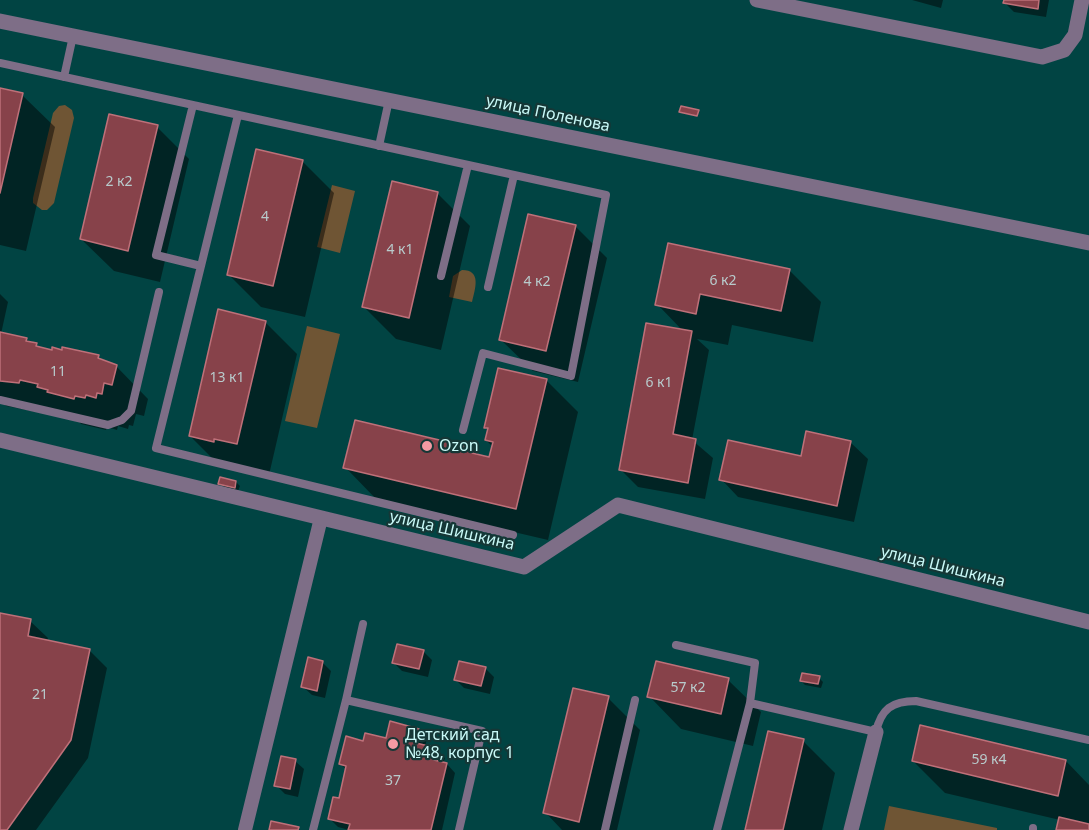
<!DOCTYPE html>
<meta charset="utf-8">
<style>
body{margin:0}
canvas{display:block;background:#014443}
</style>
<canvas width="1089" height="830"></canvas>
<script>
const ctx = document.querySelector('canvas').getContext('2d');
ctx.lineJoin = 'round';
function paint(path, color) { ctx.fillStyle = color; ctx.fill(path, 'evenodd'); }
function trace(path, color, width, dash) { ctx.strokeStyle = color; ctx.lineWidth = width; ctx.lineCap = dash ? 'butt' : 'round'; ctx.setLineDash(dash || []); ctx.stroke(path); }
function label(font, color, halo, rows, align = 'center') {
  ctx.font = font + ' "Noto Sans",sans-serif'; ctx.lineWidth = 4.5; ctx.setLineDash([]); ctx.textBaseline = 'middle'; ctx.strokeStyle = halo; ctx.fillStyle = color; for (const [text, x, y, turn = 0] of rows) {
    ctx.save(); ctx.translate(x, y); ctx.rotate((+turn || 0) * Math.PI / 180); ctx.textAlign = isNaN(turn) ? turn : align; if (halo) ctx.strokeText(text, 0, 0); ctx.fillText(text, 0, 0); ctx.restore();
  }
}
paint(new Path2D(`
 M65 105 72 110 74 118 54 203 47 210H42L33 203V198L53 113 59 106Z
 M332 185 355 191 340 253 317 247Z
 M462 270C482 270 475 289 472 302L449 297 453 276Z
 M307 326 340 334 317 428 285 421Z
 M889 806 997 828V830H884Z`), '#6f5534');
paint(new Path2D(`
 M912 0H943L941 8Z
 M1005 0H1049L1046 17 1014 12 1005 3Z
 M0 90 22 95 55 127 26 251 0 245Z
 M157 127 189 159 160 282 114 271 81 239Z
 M302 161 334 193 305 317 261 307 228 274Z
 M438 194 470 226 441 350 396 339 364 307Z
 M575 226 607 258 578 382 533 371 500 339Z
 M789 270 821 302 813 342 732 325 728 345 697 339 709 350 692 440 713 458 705 499 638 487 620 469 683 331 657 304Z
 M0 294 8 302 1 334 26 339 40 348 98 357 102 361 116 366 148 399 144 416 136 414 133 426 129 425 128 429 118 426 117 430 107 427 106 430 81 424 78 420 6 406 0 400Z
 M265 322 297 354 269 475 222 468 190 436Z
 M546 380 578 412 548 540 377 500 345 467 472 449 479 456 490 459 493 447 486 440 489 430 486 427Z
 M850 442 868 459 854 522 738 497 721 479 802 458Z
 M236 482 240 486 238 491 224 487 220 483Z
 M0 615 30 621 48 638 47 642 89 650 107 668 88 758 36 830H0Z
 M423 651 432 660 428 677 402 671 394 663Z
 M322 662 331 671 325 698 312 695 303 687Z
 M485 668 494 677 490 694 464 688 456 680Z
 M819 678 823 682 821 688 805 685 801 681Z
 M728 680 761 712 753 746 681 729 649 696Z
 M608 698 640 730 617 830H562L545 812Z
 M419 730 427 739 425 747 436 749 445 758 443 764H447L455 773 442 830H349L338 827 330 819 340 800 347 770 340 764 364 743 387 740Z
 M803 741 835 773 822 830H747Z
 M295 761 304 769 298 797 285 794 276 785Z
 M913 761H1066L1089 785V830H1058L1060 820 945 793Z`), '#0007');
const building = new Path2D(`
 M1004 0H1039L1038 9 1003 3Z
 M0 88 23 93 0 193Z
 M681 106 699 110 697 116 679 112Z
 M109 114 158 125 128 251 80 239Z
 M256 149 303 160 273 286 227 275Z
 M392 181 438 192 409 318 362 307Z
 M528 214 576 225 546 351 499 340Z
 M668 243 790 269 781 311 700 294 696 314 655 305Z
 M218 309 266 321 237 444 214 439V442L189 436Z
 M646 323 692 331 673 434 696 439 688 483 619 470Z
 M0 332 27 338 26 341 37 343 36 346 52 350V347L62 350V347L99 355 98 358 117 365 112 385 104 383 102 394 97 393 96 398 86 395 85 398 75 396 74 399 47 392 48 390 37 387 38 384 20 380 19 383 0 381Z
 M498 368 547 379 516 509 343 468 355 420 473 448 472 453 489 457 493 442 485 440 488 428H484Z
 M806 431 851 441 837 506 719 480 728 440 801 456Z
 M220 477 236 481 235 488 218 484Z
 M0 613 31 619 28 636 90 649 71 740 7 830H0Z
 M397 644 424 650 419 669 392 663Z
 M308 657 323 661 317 691 301 687Z
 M459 661 486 667 481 686 454 680Z
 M656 661 729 678 721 714 647 697Z
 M802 673 820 676 818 684 800 681Z
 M573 688 609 696 579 822 543 813Z
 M390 721 419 729 416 743 437 748 434 760 447 763 431 830H348L350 824 328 819 333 797 339 798 346 766 339 764 346 736 363 741 365 733 386 738Z
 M920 725 1066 760 1058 796 912 761Z
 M768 731 804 739 783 830H745Z
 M281 756 296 759 290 789 274 786Z
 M1059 817 1089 824V830H1056Z
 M271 821 299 827 298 830H269Z`);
paint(building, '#87424a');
trace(building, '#be7079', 1.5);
trace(new Path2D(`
 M0 63 606 195 571 376 483 353 463 430
 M64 77 73 36
 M193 105 156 255 201 266 238 115
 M379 146 389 100
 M201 266 156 448 513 535
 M441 276 468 165
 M488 287 514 175
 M0 400 108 425 122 420 131 411 159 292
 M676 645 755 663 750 703 876 732C881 709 892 701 916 701L1089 740
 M346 700 363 624
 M313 830 346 700 482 731 459 830
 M605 830 635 700
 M717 830 750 703
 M1033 830V828`), '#7e6e87', 8);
trace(new Path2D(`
 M245 830 321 518`), '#7e6e87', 14);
trace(new Path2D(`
 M757 0 1042 57 1064 50 1075 35 1082 0
 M0 21 1089 243
 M0 440 524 567 618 505 1089 622
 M851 830 876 732`), '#7e6e87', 15);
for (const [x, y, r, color] of [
 [427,446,6,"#f49aa3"],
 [393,744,6,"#f49aa3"]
]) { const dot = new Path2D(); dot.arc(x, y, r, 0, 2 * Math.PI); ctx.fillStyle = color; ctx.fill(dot); trace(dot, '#153736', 2); }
label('14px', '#b8cbcc', null, [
 ["2 к2",119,182],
 ["4",265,217],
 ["4 к1",400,250],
 ["6 к2",723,281],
 ["4 к2",537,282],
 ["11",58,372],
 ["13 к1",227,378],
 ["6 к1",659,383],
 ["57 к2",688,688],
 ["21",40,695],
 ["59 к4",989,760],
 ["37",393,781]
]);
label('16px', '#c9f9f7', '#153736', [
 ["улица Поленова",548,114,12],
 ["улица Шишкина",452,531,13],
 ["улица Шишкина",943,567,14]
]);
label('16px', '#c9f9f7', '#153736', [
 ["Ozon",439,446],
 ["Детский сад",405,735],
 ["№48, корпус 1",405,753]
], 'left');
</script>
